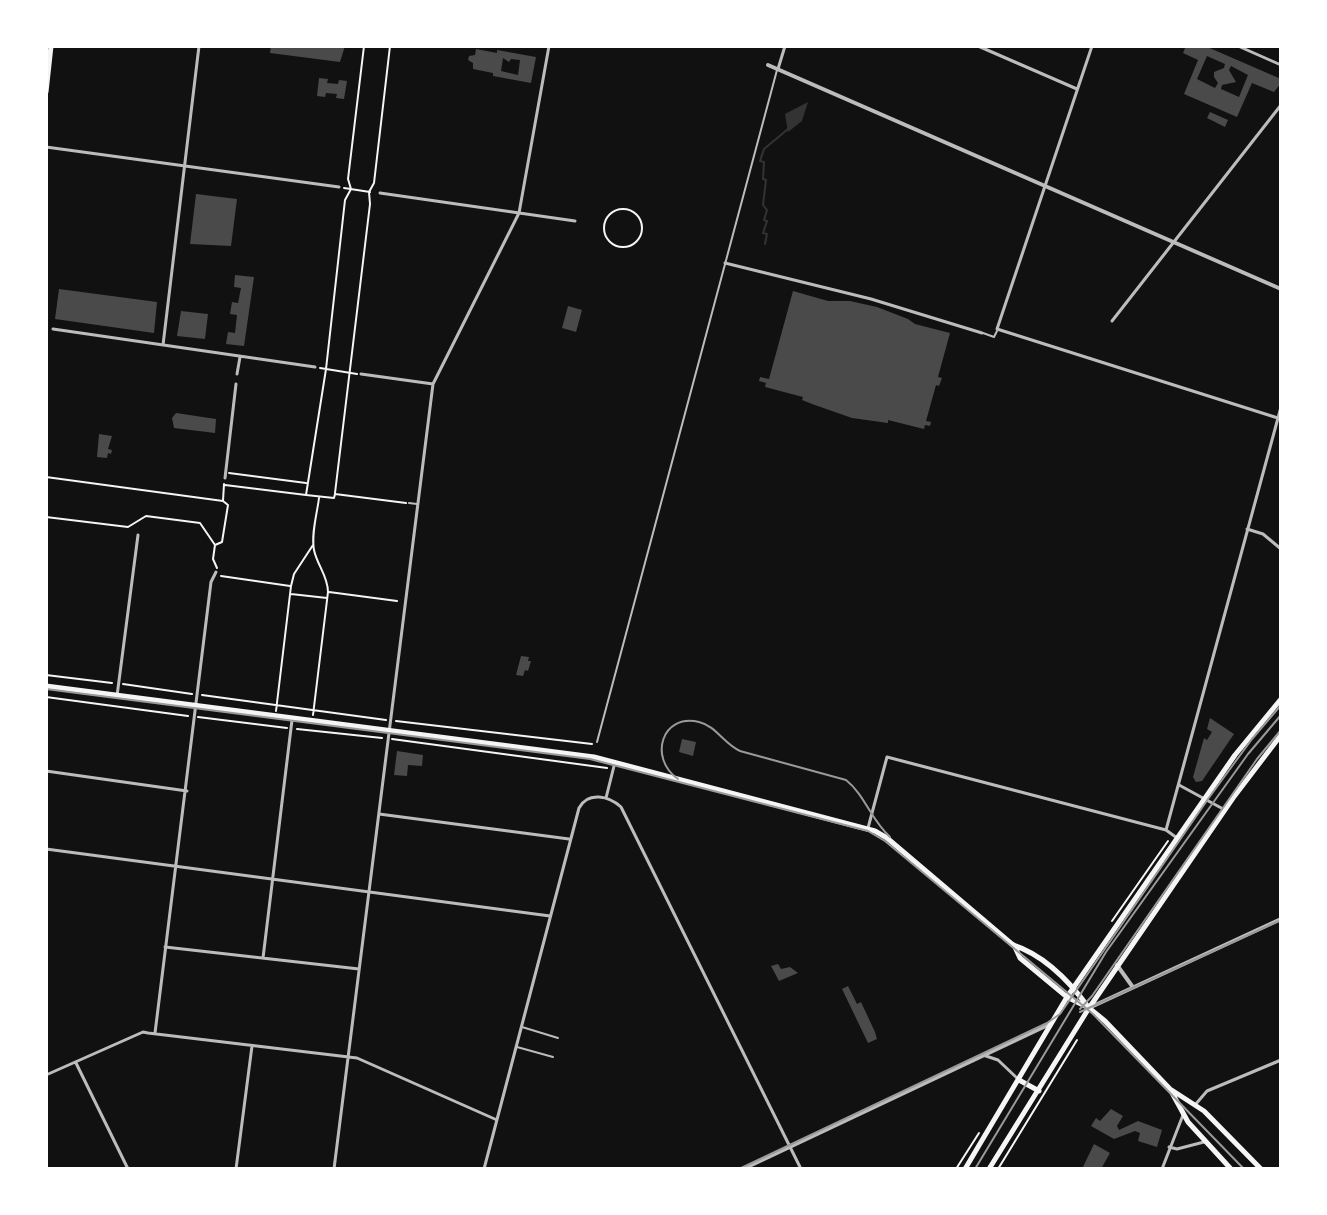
<!DOCTYPE html>
<style>
body{margin:0}
#map{position:relative;width:1327px;height:1215px;overflow:hidden;background:#111;font-family:"Golos Text",sans-serif}
canvas{display:block}
.frame{position:absolute;inset:0;border:48px solid #fff;pointer-events:none}
</style>
<div id="map">
<canvas width="1327" height="1215"></canvas>
<div class="frame"></div>
</div>
<script>
const ctx = document.querySelector('canvas').getContext('2d');
ctx.lineJoin = 'round';
function paint(path, color) { ctx.fillStyle = color; ctx.fill(path, 'evenodd'); }
function trace(path, color, width, dash) { ctx.strokeStyle = color; ctx.lineWidth = width; ctx.lineCap = dash ? 'butt' : 'round'; ctx.setLineDash(dash || []); ctx.stroke(path); }
paint(new Path2D(`
 M808 102 802 121 788 132 785 114Z`), '#333');
trace(new Path2D(`
 M765 244 767 234 763 233 767 221 764 220 767 210 763 205 766 180 763 179 764 162 760 161 764 149 788 129`), '#333', 2);
paint(new Path2D(`
 M271 46H345L340 62 270 53Z
 M1186 46H1205L1281 79V83L1274 92 1252 83 1237 117 1184 94 1198 60 1183 53ZM1207 56 1225 64 1224 68 1214 72V77L1218 83 1215 88 1197 79ZM1231 66 1248 75 1239 97 1221 89 1222 85 1236 82 1229 70Z
 M476 49 497 53V50L536 57 531 83 493 76V73L473 69V63L468 60 469 56 475 55ZM503 58 509 62 511 59 520 60 518 75 501 71Z
 M319 78 328 79 327 83 338 84 339 80 347 81 344 99 336 98 337 94 326 93 325 97 317 96Z
 M1210 112 1228 120 1225 127 1207 118Z
 M196 194 237 199 231 246 190 244Z
 M235 275 254 277 244 346 226 344 228 332 235 333 237 315 230 314 232 302 238 303 241 288 234 287Z
 M59 289 157 302 154 333 55 319Z
 M793 291 828 301H850L877 307 908 319 915 324 950 333 938 377 942 378 939 386 936 385 926 421 931 422 930 426 925 425 924 429 888 420V423L852 418 812 404 802 400 803 397 765 387 766 383 759 381 760 377 769 379Z
 M568 306 582 310 576 332 562 328Z
 M181 311 208 314 205 339 177 336Z
 M176 413 216 419 215 433 174 428 172 418Z
 M99 434 112 436 108 449 112 450 111 454 108 453 107 458 97 457Z
 M521 656 529 657 528 661H531L528 671 525 670 523 676 516 675Z
 M1210 718 1234 734 1202 781 1196 782 1193 777 1204 738 1207 740 1212 732 1207 729Z
 M682 739 696 742 693 756 679 752Z
 M397 751 423 755 422 766 408 765 407 776 394 775Z
 M778 964 781 969 790 967 798 973 779 981 771 966Z
 M848 986 857 1004 861 1002 875 1032 877 1039 868 1043 842 989Z
 M1111 1109 1123 1116 1117 1126 1119 1130 1138 1121 1162 1130 1157 1147 1138 1141 1140 1133 1135 1131 1114 1139 1091 1126 1096 1118 1100 1121Z
 M1094 1144 1110 1153 1101 1169H1082Z`), '#4a4a4a');
trace(new Path2D(`
 M364 46 348 179 351 189 345 200 326 369 306 495 334 498 335 494 406 503
 M344 188 370 192
 M604 228a19 19 0 1 1 38 0a19 19 0 1 1-38 0Z
 M320 368 357 374
 M229 473 306 483
 M46 477 223 501
 M225 485 306 495
 M335 493 370 204 369 192 374 183 390 46
 M46 517 128 527 146 516 200 523 215 545
 M217 568 213 559 215 545 222 542 228 505 223 501 224 484
 M221 576 290 586
 M329 592 397 601
 M291 594 327 598
 M46 675 112 683
 M123 684 192 694
 M202 695 386 720
 M46 697 188 716
 M276 711 291 586 294 574 313 545
 M313 715 328 592C328 576 317 565 314 550 311 534 317 514 319 498
 M198 717 287 728
 M396 721 592 744
 M297 729 382 738
 M392 739 607 768
 M1112 921 1168 841
 M956 1169 979 1133
 M998 1169 1077 1040`), '#f5f5f5', 2);
trace(new Path2D(`
 M983 333 994 337 997 331
 M409 503 417 504
 M597 742 777 70
 M522 1027 558 1038
 M517 1047 553 1057`), '#bcbcbc', 2);
trace(new Path2D(`
 M978 46 1077 89
 M1092 46 997 329 1281 419
 M1238 46 1281 65
 M778 69 785 46
 M46 147 339 187
 M380 193 575 221
 M725 263 871 299 982 333
 M1112 321 1281 105
 M53 329 315 367
 M163 345 199 46
 M237 374 240 357
 M361 374 433 384
 M225 478 236 384
 M1247 529 1263 534 1281 549
 M117 696 138 535
 M46 771 187 791
 M1179 785 1225 810
 M606 798 615 762
 M379 814 569 839
 M868 828 887 757 1166 830 1177 838
 M1166 830 1281 407
 M46 849 550 916
 M165 947 359 969
 M263 958 292 720
 M155 1033 211 582 216 572
 M983 1055 998 1060 1018 1079
 M76 1063 128 1169
 M46 1075 143 1032 148 1033 357 1058 497 1120
 M1195 1105 1207 1091 1281 1060
 M1169 1147 1177 1149 1204 1142
 M236 1169 252 1046
 M334 1169 433 384 519 213 549 46
 M484 1169 579 808C588 791 609 796 621 807L801 1169
 M1162 1169 1183 1115`), '#bcbcbc', 3);
trace(new Path2D(`
 M768 65 1281 289
 M1117 965 1132 986
 M1091 1007 1281 919
 M743 1169 1050 1024`), '#bcbcbc', 4);
trace(new Path2D(`
 M46 92 51 46
 M46 686 594 757 875 831 887 838 1013 945C1044 955 1070 982 1089 1008L989 1169
 M1019 1080 1039 1091
 M965 1169 1067 997 1020 958 1014 945`), '#f5f5f5', 5);
trace(new Path2D(`
 M1089 1008 1233 798 1281 735
 M1171 1091 1188 1122 1231 1169
 M1261 1169 1204 1111 1170 1089 1105 1021 1089 1008 1067 997 1235 755 1281 699`), '#f5f5f5', 5);
trace(new Path2D(`
 M46 689 590 759 868 831 885 841 1093 1014 1244 1169
 M678 779C648 758 662 713 699 722 716 726 724 744 740 751L846 780C865 795 871 820 890 837
 M1080 1009 1092 996 1257 759 1281 730
 M1080 1012 1281 920
 M739 1169 1047 1023 1060 1014 1208 799 1252 739 1281 705`), '#9a9a9a', 2);
trace(new Path2D(`
 M975 1169 1106 952 1248 754 1281 715`), '#9a9a9a', 2);
</script>
